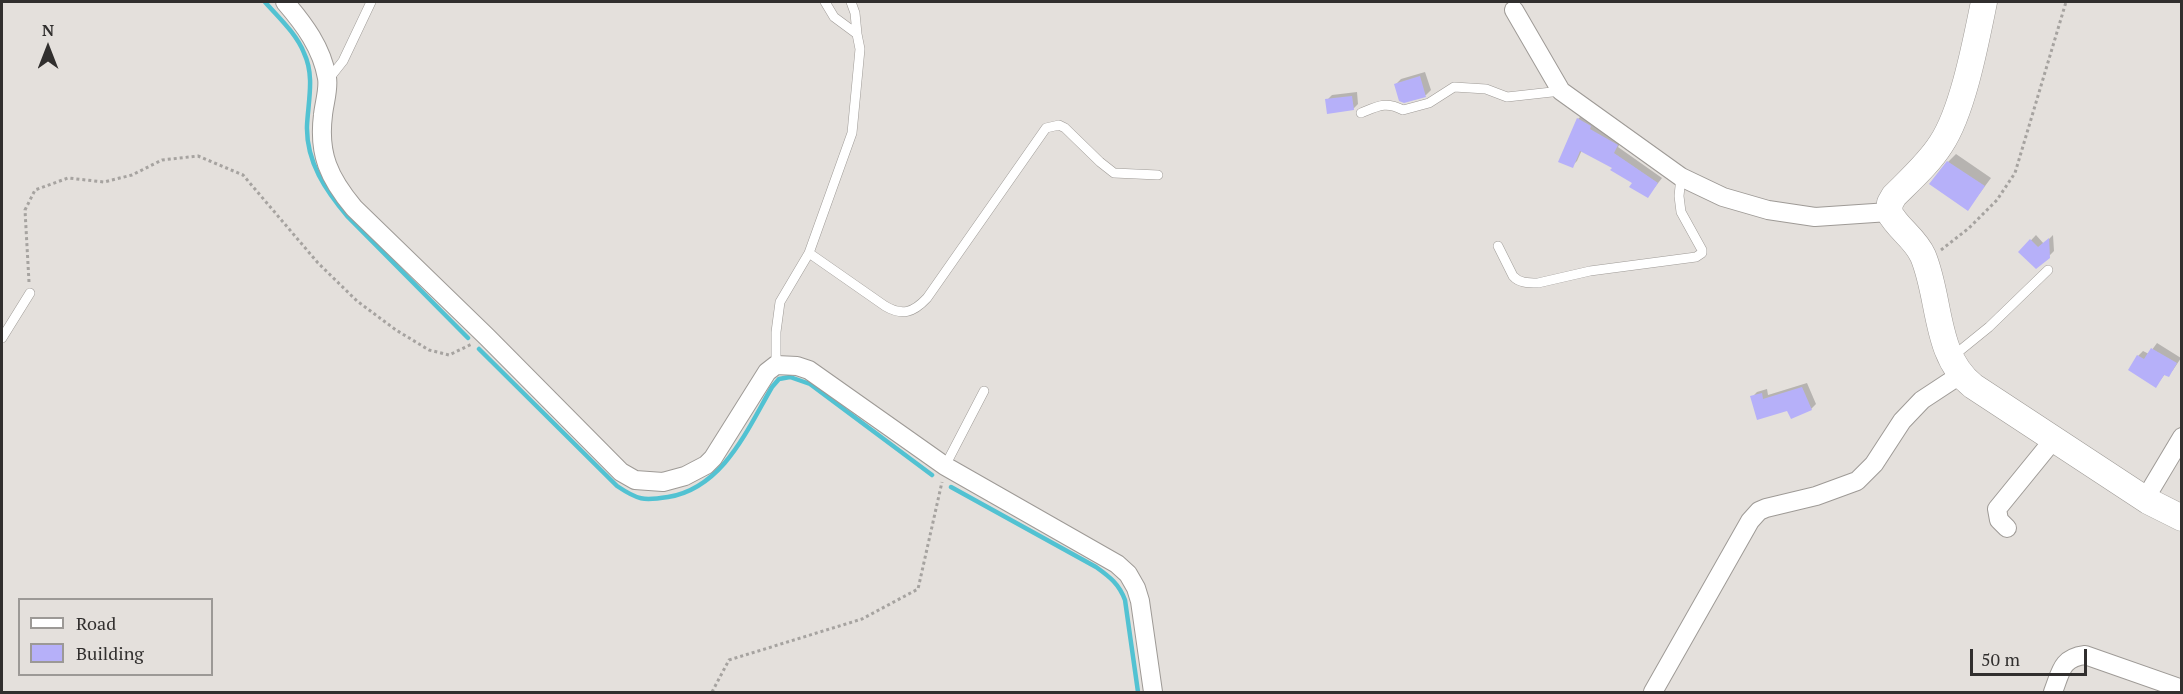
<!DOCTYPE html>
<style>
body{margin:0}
#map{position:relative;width:2183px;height:694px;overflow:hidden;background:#e4e0dc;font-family:"PT Serif",serif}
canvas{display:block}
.frame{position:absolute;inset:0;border:3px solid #312f2e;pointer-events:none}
.legend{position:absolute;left:18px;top:598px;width:195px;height:78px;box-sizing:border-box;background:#e4e0dc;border:2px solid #9c9996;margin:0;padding:8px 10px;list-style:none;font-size:18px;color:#312f2e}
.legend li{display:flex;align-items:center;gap:12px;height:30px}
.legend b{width:30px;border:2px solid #9c9996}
.north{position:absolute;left:18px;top:18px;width:60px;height:60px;-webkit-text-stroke:4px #e4e0dc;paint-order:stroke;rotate:0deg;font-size:16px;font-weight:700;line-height:24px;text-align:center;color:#312f2e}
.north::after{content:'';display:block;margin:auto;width:21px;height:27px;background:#312f2e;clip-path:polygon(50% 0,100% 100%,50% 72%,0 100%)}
.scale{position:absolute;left:1970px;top:649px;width:117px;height:27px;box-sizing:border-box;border:3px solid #312f2e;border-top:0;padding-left:8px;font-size:18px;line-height:21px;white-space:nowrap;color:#312f2e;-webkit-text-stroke:4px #e4e0dc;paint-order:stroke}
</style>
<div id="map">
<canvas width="2183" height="694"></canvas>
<div class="frame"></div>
<ul class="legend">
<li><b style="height:8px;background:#fff"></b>Road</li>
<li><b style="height:16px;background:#b6b0f9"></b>Building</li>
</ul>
<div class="north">N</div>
<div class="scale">50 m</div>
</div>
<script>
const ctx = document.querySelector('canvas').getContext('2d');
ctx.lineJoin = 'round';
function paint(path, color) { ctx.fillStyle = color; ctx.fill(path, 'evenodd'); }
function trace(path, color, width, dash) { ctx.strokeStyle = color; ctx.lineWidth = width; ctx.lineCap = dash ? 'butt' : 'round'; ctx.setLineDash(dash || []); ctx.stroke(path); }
paint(new Path2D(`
 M1425 72 1431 90 1426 95 1404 101 1396 84 1401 79Z
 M1357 92 1358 104 1353 109 1327 100 1332 95Z
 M1583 114 1622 140 1618 147 1662 178 1648 196 1614 167 1582 150 1577 161 1572 166 1578 119Z
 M1956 154 1991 178 1968 209 1948 162Z
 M2036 235 2044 244 2053 235 2054 251 2049 256 2020 252Z
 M2157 343 2181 358 2173 370 2168 376 2165 374 2156 386 2138 356 2143 351 2149 354Z
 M1807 383 1816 404 1811 409H1788L1752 397 1757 392 1767 389 1768 395Z`), '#0003');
trace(new Path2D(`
 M265 2C278 17 296 33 304 53 315 76 308 102 307 126 306 162 326 191 348 217L468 338
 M479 349 617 486C638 500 643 501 668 497 723 488 747 430 772 387L779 379 790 377 810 384 932 475
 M951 487 1096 567C1110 577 1119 584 1125 600L1138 692`), '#52c2d2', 4.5);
paint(new Path2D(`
 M1420 76 1426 97 1404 103 1399 101 1394 84Z
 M1352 96 1354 110 1327 114 1325 99Z
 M1577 118 1591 126 1590 129 1618 145 1614 153 1658 183 1648 198 1629 187 1632 183 1610 170 1612 168 1580 151 1573 168 1558 162Z
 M1947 161 1985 186 1968 211 1929 184Z
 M2049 238 2050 258 2036 269 2018 252 2030 239 2038 247Z
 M2151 348 2177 363 2169 377 2164 375 2156 388 2128 370 2137 355 2144 359Z
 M1802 387 1812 410 1791 419 1787 411 1757 420 1750 396 1762 393 1763 399Z`), '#b6b0f9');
const lane = new Path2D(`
 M851 2 855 13 857 34
 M328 80 343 61 371 2
 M1361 113C1378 106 1386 101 1403 110L1429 103 1454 87 1486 89 1507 97 1561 91
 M1498 246 1513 276C1519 283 1528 283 1538 283L1590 271 1696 257 1702 253V250L1681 212 1679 196 1681 177
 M809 253 885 306C902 316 913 313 927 298L1046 128 1059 125 1065 128 1100 162 1114 173 1158 175
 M2 338 30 293
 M1952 357 1989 327 2048 270
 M776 365V332L780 302 809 253 852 133 860 49 857 34 834 17 825 2
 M945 466 984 391`);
const street = new Path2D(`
 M285 2C304 24 322 48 327 78 329 89 324 104 323 115 318 154 329 178 354 208L487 337 621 472 635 480 663 482 685 476 706 465 713 458 767 372 776 365 797 366 809 370 945 466 1117 564 1128 574 1136 588 1140 601 1153 692
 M1514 10 1561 91 1681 177 1723 197 1768 210 1815 217 1889 212
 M2145 499 2182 437
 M2007 528 1999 520 1997 509 2054 439
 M1653 692 1750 521 1759 511 1766 508 1816 496 1857 481 1874 464 1902 421 1922 400 1960 375
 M2053 692C2061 672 2061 658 2085 655L2182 689`);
const secondary = new Path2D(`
 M1984 2C1976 41 1963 111 1941 144 1929 163 1910 180 1894 196L1890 203 1889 212C1898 229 1915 238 1923 256 1941 299 1934 355 1973 386L2148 501 2182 518`);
trace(lane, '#9e9a96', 10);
trace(street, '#9e9a96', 20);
trace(secondary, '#9e9a96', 27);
trace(new Path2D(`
 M1941 250 1969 228 1997 200 2015 173 2066 2
 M29 282 25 210 35 190 68 178 104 182 132 175 162 160 198 156 243 175 318 263 357 301 396 330 429 350 449 355 472 344
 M712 692 729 660 862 619 918 589 942 482`), '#a6a3a0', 3, [3, 3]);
trace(lane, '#fff', 9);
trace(street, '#fff', 18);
trace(secondary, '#fff', 26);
</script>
